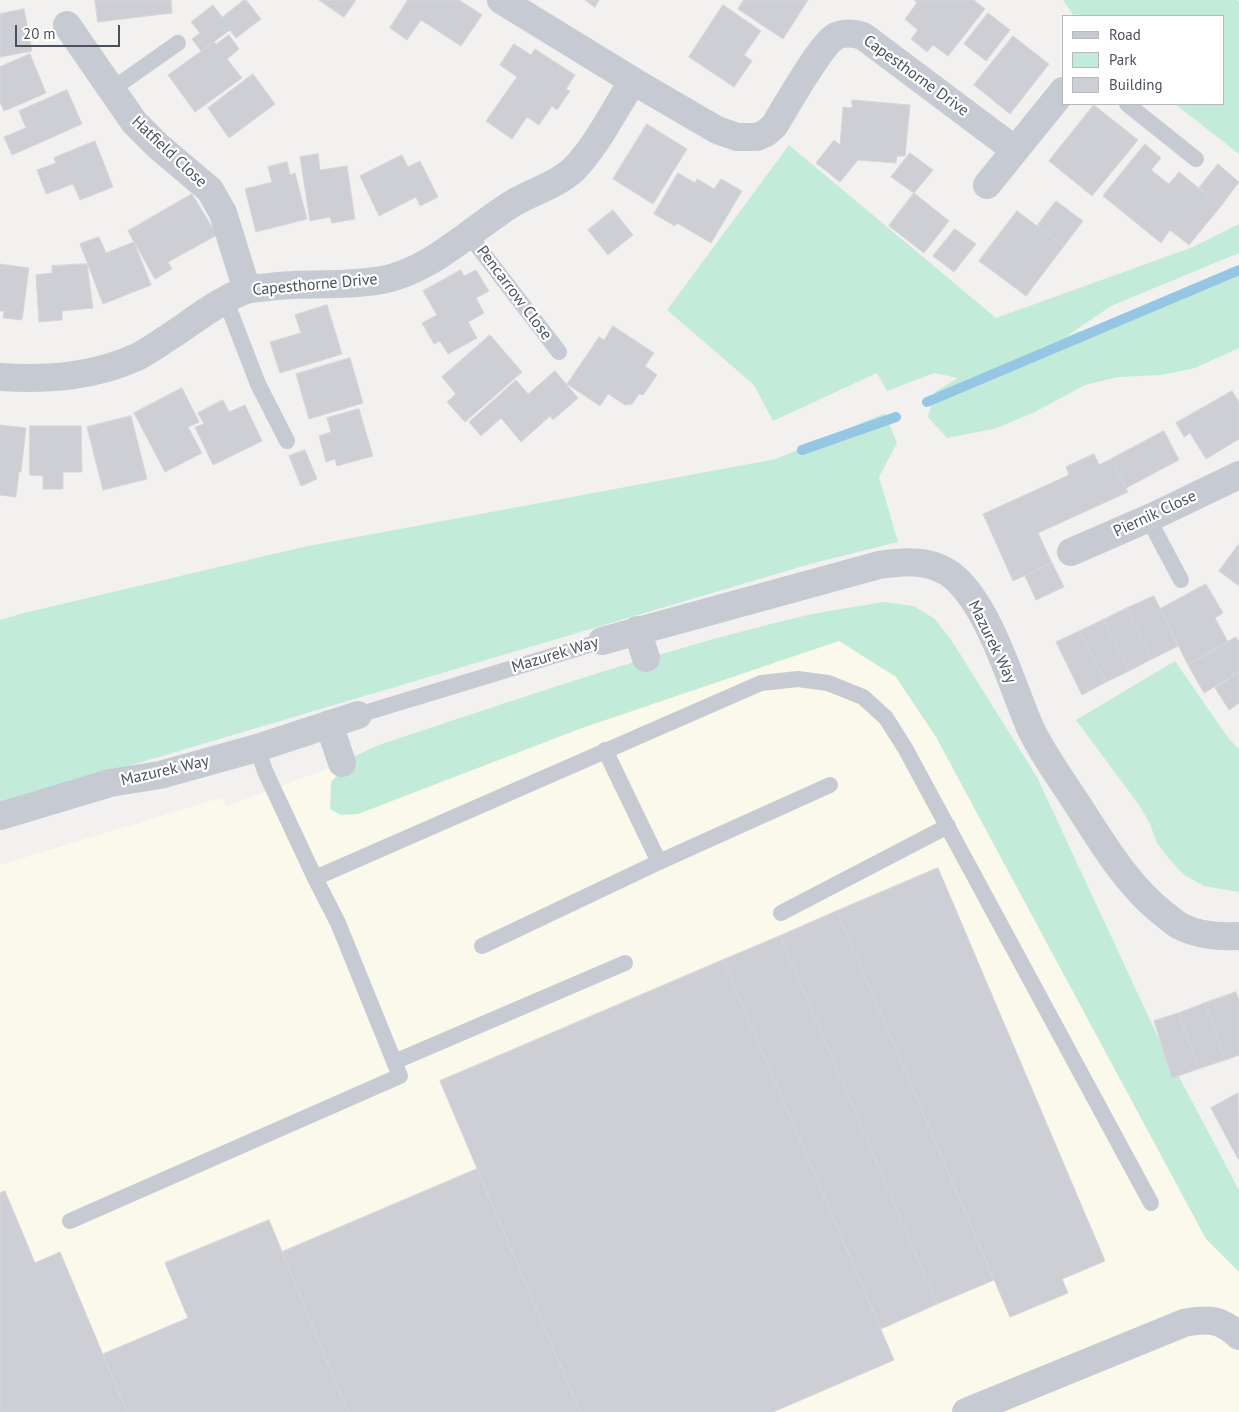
<!DOCTYPE html>
<style>
body{margin:0}
#map{position:relative;width:1239px;height:1412px;overflow:hidden;background:#f2f1f0;font-family:"PT Sans",sans-serif}
canvas{display:block}
.legend{position:absolute;left:1062px;top:15px;width:162px;height:90px;box-sizing:border-box;background:#fff;border:1px solid #b7b9be;margin:0;padding:6px 9px;list-style:none;font-size:15px;color:#4a505c}
.legend li{display:flex;align-items:center;gap:10px;height:25px}
.legend b{width:25px;border:1px solid #b7b9be}
.scale{position:absolute;left:15px;top:25px;width:105px;height:22px;box-sizing:border-box;border:2px solid #4a505c;border-top:0;padding-left:6px;font-size:15px;line-height:18px;white-space:nowrap;color:#4a505c;-webkit-text-stroke:4px #fff;paint-order:stroke}
</style>
<div id="map">
<canvas width="1239" height="1412"></canvas>
<ul class="legend">
<li><b style="height:6px;background:#c5cad3"></b>Road</li>
<li><b style="height:14px;background:#c3ebda"></b>Park</li>
<li><b style="height:14px;background:#cecfd4"></b>Building</li>
</ul>
<div class="scale">20 m</div>
</div>
<script>
const ctx = document.querySelector('canvas').getContext('2d');
ctx.lineJoin = 'round';
function paint(path, color) { ctx.fillStyle = color; ctx.fill(path, 'evenodd'); }
function trace(path, color, width, dash) { ctx.strokeStyle = color; ctx.lineWidth = width; ctx.lineCap = dash ? 'butt' : 'round'; ctx.setLineDash(dash || []); ctx.stroke(path); }
function label(font, color, halo, rows, align = 'center') {
  ctx.font = font + ' "PT Sans",sans-serif'; ctx.lineWidth = 4.5; ctx.setLineDash([]); ctx.textBaseline = 'middle'; ctx.strokeStyle = halo; ctx.fillStyle = color; for (const [text, x, y, turn = 0] of rows) {
    ctx.save(); ctx.translate(x, y); ctx.rotate((+turn || 0) * Math.PI / 180); ctx.textAlign = isNaN(turn) ? turn : align; if (halo) ctx.strokeText(text, 0, 0); ctx.fillText(text, 0, 0); ctx.restore();
  }
}
paint(new Path2D(`
 M884 602 914 606 935 619 952 641 1037 777 1159 1039 1239 1190V1412H0V865L220 798 227 806 351 760 355 756 376 746 540 691 669 651 797 618Z`), '#fbf9ec');
paint(new Path2D(`
 M1063 0H1237L1239 2V154L1175 104H1223V16H1074Z
 M789 145 996 318 1193 247 1239 224V253L1111 306 1067 336 1239 271V348L1195 368 1161 375 1118 377 1085 385 1033 413 994 429 947 438 928 417 935 392 958 378 934 373 887 391 877 373 773 421 754 385 667 310Z
 M885 413 897 443 879 477 898 542 810 564 0 804V620L24 613 303 547 776 459Z
 M884 602 914 606 935 619 952 641 1037 777 1159 1039 1239 1190V1272L1206 1239 936 737 896 677 839 641 582 728 358 814 341 815 330 809 331 782 355 756 376 746C514 700 653 652 795 618 824 611 854 607 884 602Z
 M1175 661 1229 739 1239 749V892L1204 886 1184 875 1169 859 1157 843 1150 824 1139 805 1076 720Z`), '#c3ebda');
trace(new Path2D(`
 M927 402 1239 270
 M802 450 896 417`), '#95c6e4', 10);
const building = new Path2D(`
 M95 0H171L172 13 98 22Z
 M244 0H246L261 19 236 38 230 30 201 51 192 39 200 33 191 22 213 5 222 17Z
 M319 0H356L344 17Z
 M408 0H459L482 15 461 46 421 20 407 40 390 28Z
 M585 0H599L595 7Z
 M744 0H808L783 39 738 9Z
 M914 0H974L985 9 948 56 933 45 927 52 911 39 918 30 905 19 917 3Z
 M723 5 761 31 744 55 752 61 734 87 689 57Z
 M24 9 32 51 0 57V14Z
 M988 13 1010 30 986 61 964 44Z
 M229 35 239 49 227 59 242 78 195 112 168 75 214 42 216 44Z
 M1013 36 1049 64 1010 114 974 85Z
 M514 44 531 55 535 49 575 75 566 89 570 91 557 110 552 106 539 125 527 117 512 139 486 121 517 77 500 65Z
 M30 54 46 93 4 111 0 102V67Z
 M253 74 275 104 229 138 208 108Z
 M67 90 82 124 12 155 4 137 26 128 19 111Z
 M852 100 910 105 905 156H897L896 163 858 160 840 182 816 163 834 140 840 145 843 107 852 108Z
 M1094 105 1138 140 1092 196 1049 161Z
 M647 124 687 149 653 204 613 179Z
 M95 141 113 187 80 200 73 184 46 194 37 170 56 163 54 158Z
 M1145 144 1161 158 1151 170 1169 184 1179 172 1221 206 1189 245 1170 230 1161 243 1103 196Z
 M910 153 933 170 914 193 891 177Z
 M318 154 320 170 347 166 355 219 332 223 330 217 310 221 300 157Z
 M402 155 408 167 420 161 438 197 420 206 416 197 379 216 360 176Z
 M287 162 290 175 295 173 307 219 256 232 245 189 272 182 268 167Z
 M1218 164 1239 182 1221 206 1199 188Z
 M678 173 695 183 697 179 714 189 721 179 742 191 711 243 677 223 675 226 654 214Z
 M914 193 949 221 924 253 889 226Z
 M192 194 217 235 168 262 172 269 155 279 128 231Z
 M1056 201 1083 221 1064 246 1037 226Z
 M613 210 633 235 608 255 588 230Z
 M1017 211 1064 246 1026 296 979 261Z
 M955 229 976 244 954 272 933 256Z
 M99 237 106 253 134 242 151 285 103 304 80 244Z
 M0 264 29 268 22 320 3 318 4 311H0Z
 M87 264 93 308 62 311V320L39 322 36 275 52 273V266Z
 M461 270 464 276 476 270 489 291 476 298 484 313 468 322 477 338 448 354 440 341 434 344 422 323 437 315 423 291Z
 M327 305 342 354 280 373 270 342 301 333 295 315Z
 M613 326 654 353 645 366 657 375 643 395 639 394 632 404 625 405 608 394 600 406 567 384 599 337 604 340Z
 M490 335 522 372 465 422 447 402 456 394 442 377Z
 M350 358 363 403 309 419 296 374Z
 M555 371 578 398 553 420 550 416 521 442 501 418 481 436 469 422 516 380 528 394Z
 M182 388 199 422 188 427 202 453 165 472 134 413Z
 M1232 391 1239 402V439L1206 459 1190 433 1184 437 1176 423Z
 M223 400 229 412 245 405 262 441 213 465 195 427 204 424 198 413Z
 M359 409 373 456 337 466 335 459 326 462 319 436 331 432 327 418Z
 M131 416 147 479 103 490 87 427Z
 M0 425 26 428 21 472 19 471 16 497 0 495Z
 M30 426H81L82 472H63V489H43V476L30 475Z
 M1164 431 1179 460 1126 488 1111 459Z
 M305 450 317 479 301 486 289 456Z
 M1094 454 1099 465 1111 459 1128 492 1038 533 1052 563 1013 581 983 514 1069 475 1066 467Z
 M1239 544V586L1219 571Z
 M1052 563 1064 587 1036 600 1025 576Z
 M1206 584 1223 613 1215 618 1228 642 1188 665 1160 609Z
 M1154 596 1178 646 1152 659 1127 608Z
 M1127 608 1152 659 1129 671 1103 620Z
 M1103 620 1129 671 1106 682 1080 631Z
 M1080 631 1106 682 1082 695 1056 642Z
 M1236 637 1239 641V672L1204 693 1188 665Z
 M1239 672V703L1229 710 1215 688Z
 M938 868 1105 1261 1062 1279 1068 1293 1010 1317 837 911Z
 M837 911 994 1280 937 1304 780 936Z
 M780 936 937 1304 881 1329 723 960Z
 M723 960 894 1360 773 1412H580L440 1081Z
 M1236 992 1239 1000V1055L1225 1060 1205 1003Z
 M1205 1003 1225 1060 1198 1069 1179 1013Z
 M1179 1013 1198 1069 1172 1078 1154 1021Z
 M1238 1093 1239 1158 1238 1159 1211 1108Z
 M477 1169 580 1412H348L282 1252Z
 M5 1191 35 1263 60 1252 127 1412H0V1193Z
 M269 1220 348 1412H127L103 1354 188 1318 165 1263Z`);
paint(building, '#cecfd4');
trace(building, '#d5d5db', 1);
trace(new Path2D(`
 M111 90 178 43
 M1127 104 1196 159
 M469 235 559 352
 M226 301 258 384 287 441
 M1148 518 1181 580
 M358 715 602 641
 M257 748 265 771 315 878
 M605 750 659 862
 M781 913 948 826
 M482 946 659 862 830 785
 M394 1062 625 963
 M70 1221 400 1076 338 923 315 878 761 683 798 679 828 683 863 697 886 718 905 748 1151 1203`), '#c5cad3', 16);
trace(new Path2D(`
 M501 0 633 81
 M67 25 134 122 158 146 210 190 223 213 247 290
 M987 185 1063 91
 M0 377C47 380 93 377 137 357 149 351 161 342 172 335 196 319 220 300 246 290 253 288 262 288 269 287 306 282 345 287 382 280 433 270 472 228 515 202 534 191 557 185 574 169 598 144 614 110 633 81L717 130 737 137H757L766 133 774 126C786 107 820 45 836 36 845 32 854 33 863 36L1015 150
 M1071 552 1156 515 1239 475
 M637 630 646 658
 M602 641 879 565C906 561 932 559 954 577 989 607 1011 682 1029 725 1040 750 1057 773 1072 796 1099 837 1125 884 1165 915 1170 918 1174 923 1180 926 1197 935 1220 937 1239 936
 M329 724 342 763
 M0 816 110 783 160 775 257 748 358 715
 M966 1412 1184 1323C1208 1318 1221 1319 1239 1336`), '#c5cad3', 28);
label('16px', '#4a505c', '#fff', [
 ["Capesthorne Drive",916,76,36],
 ["Hatfield Close",169,152,43],
 ["Capesthorne Drive",315,285,-5],
 ["Pencarrow Close",514,293,53],
 ["Piernik Close",1155,514,-25],
 ["Mazurek Way",992,642,64],
 ["Mazurek Way",555,655,-17],
 ["Mazurek Way",165,771,-13]
]);
</script>
